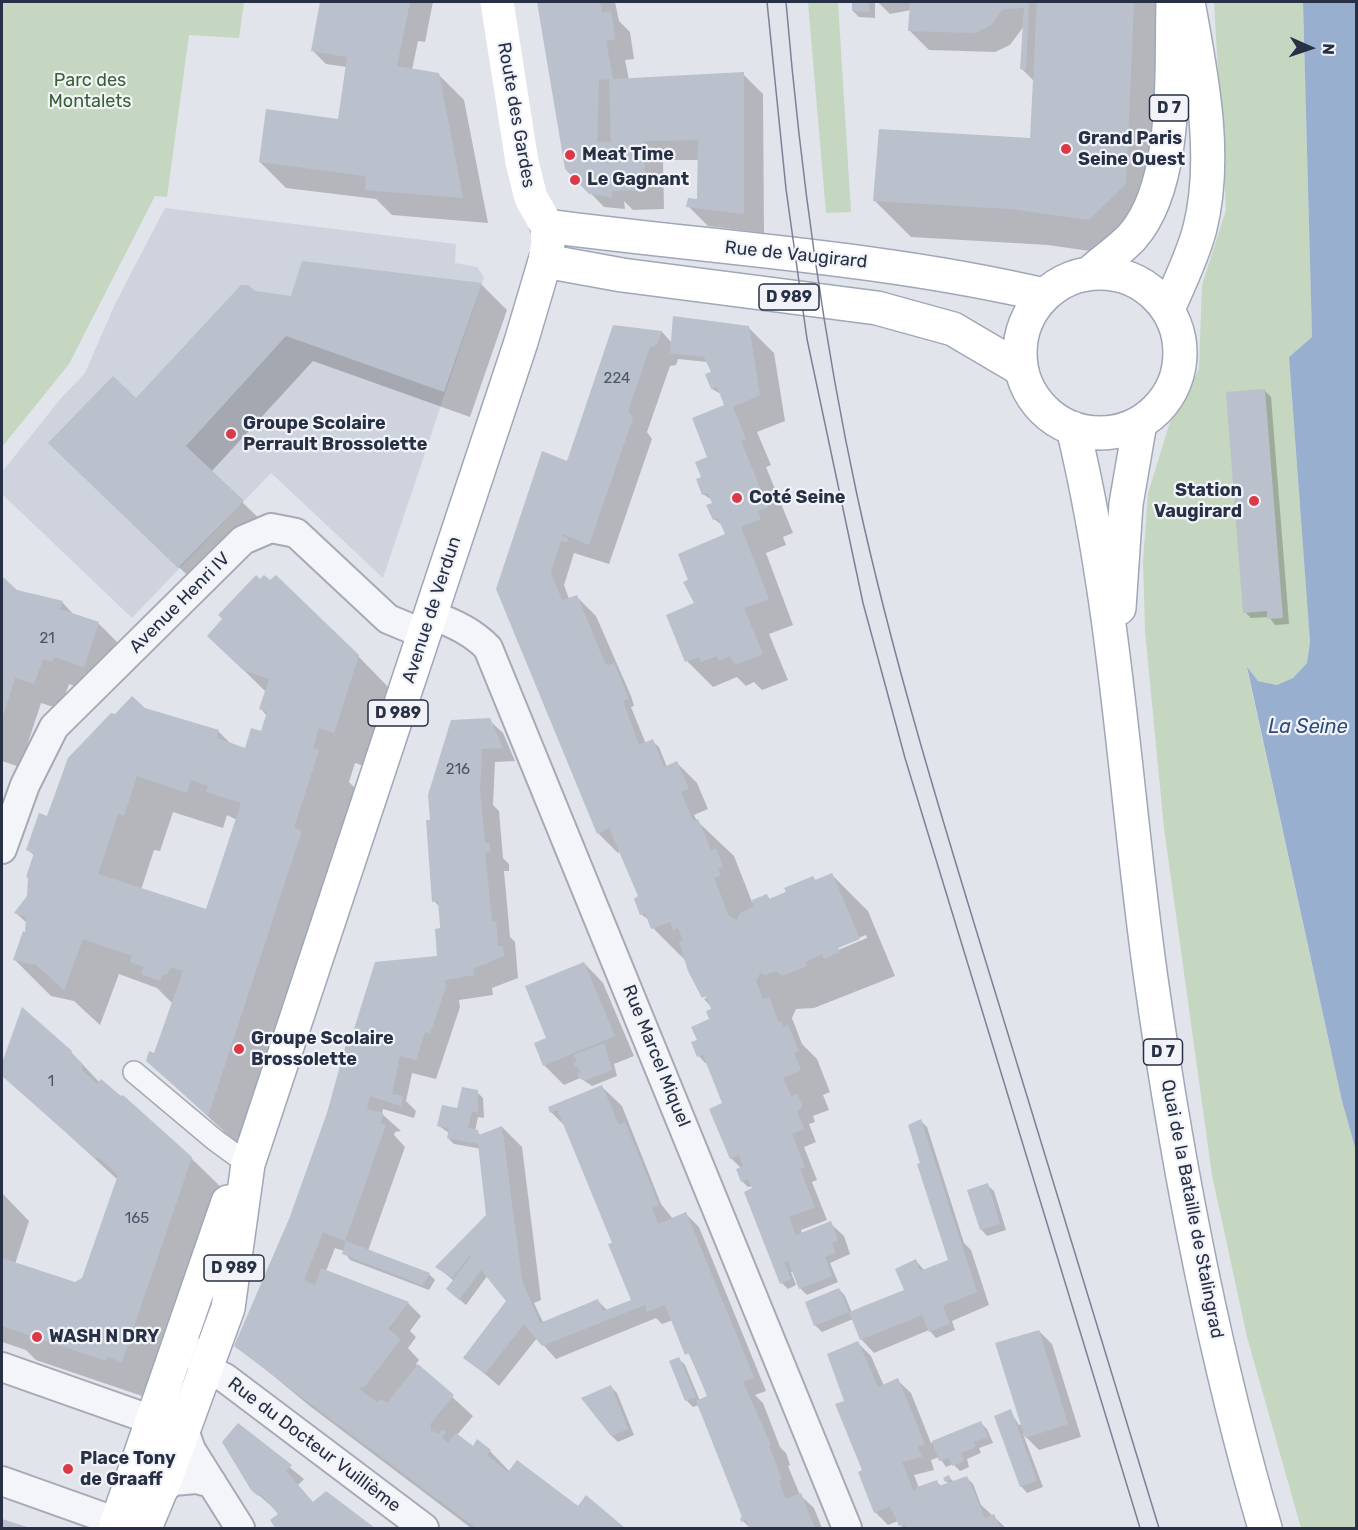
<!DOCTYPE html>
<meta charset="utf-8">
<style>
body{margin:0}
#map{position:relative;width:1358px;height:1530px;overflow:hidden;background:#e1e4eb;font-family:Rubik,sans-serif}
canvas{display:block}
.frame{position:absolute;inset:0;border:3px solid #273045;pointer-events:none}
.north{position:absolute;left:1280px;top:18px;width:60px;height:60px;-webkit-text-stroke:4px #f1f3f8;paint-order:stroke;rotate:93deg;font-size:16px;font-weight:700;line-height:24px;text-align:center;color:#273045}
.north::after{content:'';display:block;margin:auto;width:21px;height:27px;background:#273045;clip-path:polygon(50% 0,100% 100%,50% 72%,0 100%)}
</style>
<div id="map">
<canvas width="1358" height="1530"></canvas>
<div class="frame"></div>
<div class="north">N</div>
</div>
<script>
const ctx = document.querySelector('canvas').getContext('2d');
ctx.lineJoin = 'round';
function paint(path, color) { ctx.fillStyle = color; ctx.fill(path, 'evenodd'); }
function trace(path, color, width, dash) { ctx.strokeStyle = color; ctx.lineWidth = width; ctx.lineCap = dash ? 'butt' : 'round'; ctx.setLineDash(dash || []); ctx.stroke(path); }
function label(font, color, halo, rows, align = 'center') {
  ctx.font = font + ' Rubik,sans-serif'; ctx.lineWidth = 4.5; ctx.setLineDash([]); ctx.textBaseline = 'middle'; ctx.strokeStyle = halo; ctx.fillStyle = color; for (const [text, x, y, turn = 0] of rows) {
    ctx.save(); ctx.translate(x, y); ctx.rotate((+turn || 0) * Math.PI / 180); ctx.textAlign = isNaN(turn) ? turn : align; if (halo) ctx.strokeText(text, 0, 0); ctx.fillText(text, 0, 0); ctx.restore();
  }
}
paint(new Path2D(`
 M165 208 456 244 455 263 477 267 484 277 383 578 271 473 132 618 2 494V472L62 397 85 373 116 302Z`), '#cfd3dd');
paint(new Path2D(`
 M2 2H244L239 38 189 35 167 197 155 196 69 364 2 447Z
 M808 2H838L851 212 826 213Z
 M1214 2H1303L1312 337 1289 357 1310 642 1307 663 1293 678 1277 685 1258 681 1247 669 1342 1101 1356 1151V1528H1301L1247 1337 1212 1175 1164 828 1145 631 1143 562 1148 493 1169 425 1199 369 1202 285 1226 210Z`), '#c5d6c1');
paint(new Path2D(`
 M1303 2H1356V1151L1342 1101 1247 667 1258 681 1277 685 1293 678 1307 663 1310 642 1289 357 1312 337Z`), '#98afcf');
paint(new Path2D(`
 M322 2H433L425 42 418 41 412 70 438 74 464 100 488 223 392 215 376 199 286 188 260 162 340 121 347 67 326 64 313 51Z
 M539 2H615L619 21 630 32 634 59 625 60 629 80 743 74 763 94 764 233 708 226 688 206 699 201V160H663L664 209 633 210 624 201 625 209 604 207 566 168Z
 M853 2H875V18L859 17 853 11Z
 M878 2H1167L1161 220 1125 256 1048 245 911 237 875 201 1032 139 1035 82 1022 69 1024 26 1010 45 995 52 929 50 909 30 911 10 890 14Z
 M303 263 482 285 507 310 470 417 313 361 211 472 269 528 205 592 76 469 136 400 254 293 292 297Z
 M614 327 662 332 672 343 748 327 774 353 785 421 757 432 771 465 766 467 793 533 783 537 786 545 766 553 793 625 769 634 788 680 762 690 754 682 746 686 737 677 713 687 687 661 696 604 685 583 727 535 722 525 714 519 712 500 703 494V478L726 405 721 394 712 389 707 375 712 373 708 362 678 359 676 365 670 366 647 432 652 439 609 564 574 553 564 585 569 599 576 596 596 616 631 696 634 706 631 707 646 744 652 741 659 747 667 767 677 763 697 783 708 809 694 815 697 821 734 856 752 902 767 896 771 900 813 877 816 881 832 875 868 911 895 976 814 1008 796 1009 792 1018 802 1044 817 1059 830 1092 823 1095 829 1110 813 1116 815 1122 809 1124 816 1142 804 1147 817 1180 812 1182 827 1220 801 1230 802 1234 830 1223 844 1236 850 1254 830 1263 838 1282 807 1295 800 1288 793 1271 791 1272 796 1285 788 1289 782 1283 753 1186 748 1187 742 1181 741 1168 731 1158 725 1104 707 1062 705 1063 699 1056V1041L711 1020 713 1009 704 999 714 994 703 997 690 965 653 928 649 920 641 914 640 898 621 851 618 853 598 833 498 589 568 462ZM866 935 867 938 838 950 836 947Z
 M1265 391 1271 397 1289 624 1275 625 1269 617 1251 618 1245 612Z
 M2 578 16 592 62 602 75 616 98 623 124 649 110 692 79 682 78 687 69 684 60 709 41 703 20 767 2 761Z
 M209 636 358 656 394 693 370 768 355 763 349 782 355 788 331 862 337 869 244 1150 147 1060 155 1055 173 1004 157 988 119 974 100 1025 74 1001 51 996 15 960 26 934 27 923 16 913 28 896 35 856 28 850 115 716 144 709 218 731 232 745 246 750 262 733 267 716 261 709 266 692ZM173 812 223 828 227 815 237 820 207 911 141 890 154 850 160 851Z
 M489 720 503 733 515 761 495 762 493 805 499 811 503 858 509 864V871H504L510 937 515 942 518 978 492 988 493 995 459 1000 460 1007 436 1079 412 1073 406 1101 416 1111 414 1118 383 1109 382 1114 401 1131 395 1132 394 1135 405 1147 368 1251 429 1274 435 1280 429 1290 350 1260 344 1251 335 1248 326 1271 408 1303 421 1316 410 1331 416 1337 408 1348 419 1360 416 1364 473 1416 457 1435 473 1448 490 1451 510 1472 623 1528H471L311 1407 236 1345 290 1221 350 1047 439 958 442 933 440 907 434 901 432 821Z
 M584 963 603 983 634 1056 614 1064 617 1076 592 1086 580 1078 564 1085 544 1065 548 1039Z
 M22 1010 71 1052 100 1083 191 1158 228 1194 158 1397 143 1392 142 1396 36 1360 26 1350 2 1342V1193L29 1221 15 1264 75 1284 83 1278 118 1180 2 1074Z
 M602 1087 622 1106 661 1204 673 1219 686 1214 699 1227 766 1391 755 1395 763 1403 780 1447 786 1453 790 1465 788 1466 800 1495 814 1508 822 1528H750L743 1521 745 1517 699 1405 693 1407 687 1401 671 1362 679 1359 685 1365 700 1401 709 1397 673 1320 662 1324 656 1318 556 1359 537 1338 499 1386 465 1357 508 1301 488 1275 466 1305 454 1295V1281L437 1267 488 1215 482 1149 454 1144 448 1138 449 1133 439 1126 477 1092 483 1098 484 1118 478 1117 475 1131 482 1136 502 1127 522 1147 541 1300 534 1303 542 1320 544 1323 598 1301 608 1311 633 1300 615 1243 566 1127 551 1112Z
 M921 1121 927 1127 964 1243 971 1250 989 1305 952 1321 955 1330 936 1338 929 1330 874 1353 861 1339 853 1319 822 1332 815 1325 839 1289 845 1296 852 1313 906 1291 916 1261 925 1271 950 1261 922 1164Z
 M987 1185 994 1191 1006 1230 987 1236 981 1229Z
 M1039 1331 1052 1344 1081 1437 1039 1450 1023 1434 1043 1487 1027 1493 1021 1486 1010 1411 1019 1425 1022 1424Z
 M858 1343 871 1356 884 1386 897 1380 911 1393 931 1443 981 1423 987 1429 993 1443 979 1448 981 1453 967 1459 969 1467 960 1471 953 1464 946 1467 939 1457 931 1460 934 1470 914 1475 919 1488 936 1481 942 1487 949 1484 946 1481 949 1477 954 1482 966 1477 973 1484 981 1505 1006 1528H903L898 1521 888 1525 875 1512 846 1401Z
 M611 1387 617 1393 634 1435 618 1442 612 1436Z
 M238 1425 304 1479 298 1485 314 1504 326 1492 373 1528H277L272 1521 280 1514 252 1489Z`), '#0003');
paint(new Path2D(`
 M320 2H410L397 66 439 73 463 198 365 190 366 176 259 162 266 109 338 119 347 57 311 51Z
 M537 2H600L602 13 611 11 615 39 606 41 613 79 744 72V214L686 207 688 198 697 199 698 140 644 141 645 190 612 191V197L589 194 565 169ZM609 79 611 142H597L599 80Z
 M852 2H869V12L852 11Z
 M910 2H1029L1026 70 1020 69 1024 8 1003 9 991 25 975 33 908 31Z
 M1037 2H1134L1126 184 1089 220 1011 209 873 201 879 129 1030 138Z
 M302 261 482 283 444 392 286 336 186 446 244 501 178 568 48 443 113 376 136 398 241 285H248L255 291 291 296Z
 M673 316 749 326 760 395 733 407 746 439 741 441 768 507 758 511 761 519 741 527 769 599 744 608 763 654 735 665 730 656 719 661 717 656 701 662 699 657 685 662 666 615 694 603 683 582 688 580 678 554 725 534 718 518 713 520 706 505 712 503 708 493 702 495 696 479 701 477 695 462 707 457 692 418 724 405 717 387 711 389 705 374 711 372 704 357 670 353Z
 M613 325 662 331 657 345 650 347 628 411 633 418 589 545 563 534 562 536 568 538 567 542 561 541 551 571 552 576 562 600 577 595 605 663 608 665 614 663 629 699 623 701 639 745 653 739 664 767 677 761 689 789 681 792 693 821 698 819 711 850 716 848 723 867 718 868 721 875 714 878 729 916 737 920 740 913 754 906 752 900 767 894 769 899 786 892 784 888 813 876 815 880 832 873 860 939 838 948 840 952 824 959 822 954 805 962 807 966 782 976 776 971 765 975 760 973 756 981 763 999 769 997 779 1022 781 1021 784 1027 788 1025 799 1051 794 1053 801 1070 783 1078 791 1096 797 1094 802 1105V1108L797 1111 804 1129 792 1134 805 1167 800 1169 815 1207 789 1217 796 1235 831 1221 838 1240 832 1243 836 1253 825 1257 832 1276 799 1289 788 1261 784 1262 791 1279 780 1284 744 1192 752 1188 748 1179 741 1182 736 1169 743 1166 739 1155 730 1159 709 1109 722 1103 703 1055 697 1057 691 1042 697 1040 691 1027 709 1019 706 1011 711 1009 706 996 702 998 688 971 679 942 683 940 678 928 673 930 670 922 651 929 645 913 640 915 634 899 638 896 609 828 597 834 496 589 542 451 567 461Z
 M1265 389 1283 618 1267 619V611L1243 613 1226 392Z
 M256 575 260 579 264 575 270 580 276 575 359 655 334 733 319 728 313 748 319 750 294 828 302 831 208 1116 146 1061 149 1051 154 1053 183 971 170 967 167 975 163 974 160 981 141 974 144 967 130 962 132 956 83 939 64 990 36 965 13 960 23 931 25 932 26 917 14 913 27 896 28 878 26 877 34 853 26 850 39 813 47 816 68 758 111 713 115 714 132 696 145 708 219 730 217 738 245 748 251 728 261 731 267 712 259 709 269 679 243 670 207 636 222 619 218 615ZM137 776 187 793 191 780 208 786 206 792 241 803 206 909 98 874 118 814 124 816Z
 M2 576 17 590 63 601 60 609 99 622 84 667 54 657 52 662 43 659 34 684 15 678 2 719Z
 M490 718 503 748 482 749 480 790 485 843H490V851L485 852 492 922 496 921 498 946H503L504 956 473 969 474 975 445 980 446 987 430 1034 425 1032 416 1060 400 1056 392 1094 403 1096 401 1106 370 1096 367 1109 383 1113 381 1124 386 1125 345 1241 323 1232 304 1280 315 1285 321 1268 409 1302 388 1329 401 1339 365 1386 358 1388 377 1402 381 1399 387 1403 418 1364 454 1395 431 1423V1430L438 1434 442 1429 446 1432 442 1438 448 1443 456 1433 473 1446 477 1439 491 1450 487 1455 508 1472 517 1460 578 1506 586 1495 625 1528H476L234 1346 289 1219 327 1113 346 1044 349 1045 375 962 437 956 435 929 440 928V926L438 901 432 902 426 820H430L428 795 451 720Z
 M584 962 615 1036 543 1066 534 1043 546 1038 525 986Z
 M22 1007 72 1051 71 1053 82 1063V1070L97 1084 101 1079 121 1096 123 1095 192 1157 122 1362 107 1357 106 1361 2 1326V1258L75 1282 82 1278 118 1175 98 1157 96 1159 2 1076V1063Z
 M604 1043 612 1070 584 1081 583 1078 579 1079 577 1074 581 1072 573 1063 577 1062 574 1055Z
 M602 1085 619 1125 625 1122 659 1205 652 1208 658 1224 686 1212 754 1377 743 1382 771 1445 769 1446 782 1479 779 1481 786 1499 801 1493 815 1528H750L746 1520 741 1522 740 1518 742 1517 696 1401 707 1396 689 1353 685 1355 665 1305 647 1312 645 1305 542 1346 524 1324 485 1374 463 1358 506 1301 481 1270 459 1300 446 1289 471 1257 470 1255 452 1278 435 1267 486 1215 478 1144 447 1138 449 1129 437 1126 442 1105 457 1108 462 1087 478 1090V1113L472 1111 468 1128 478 1130 479 1135 502 1126 522 1280 540 1323 598 1299 603 1311 631 1300 608 1244 612 1243 557 1109 550 1113 548 1107Z
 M921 1119 977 1292 943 1306 950 1324 929 1332 922 1315 860 1340 849 1312 904 1290 895 1269 916 1259 920 1271 948 1260 917 1164 920 1163 908 1125Z
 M988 1183 1000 1224 980 1230 967 1190Z
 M346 1241 430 1273 429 1276 422 1285 342 1254Z
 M839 1288 849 1312 814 1326 805 1302Z
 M1039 1330 1068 1424 1025 1438 995 1343Z
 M858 1341 878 1387 898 1378 925 1444 918 1447 922 1457 902 1462 914 1492 917 1487 937 1480 939 1486 967 1476 985 1518 994 1514 1000 1528H907L905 1525 899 1526 890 1506 874 1513 858 1472 862 1470 835 1404 844 1401 827 1354Z
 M679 1357 696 1397 685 1401 669 1361Z
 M611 1385 628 1429 611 1436 581 1398Z
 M1011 1409 1037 1481 1020 1487 994 1416Z
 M981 1421 988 1437 974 1442 976 1447 961 1453 964 1461 952 1466 949 1458 939 1461 932 1441Z
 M238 1423 292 1465 286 1471 313 1502 326 1491 375 1528H275L270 1520 278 1514 261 1494 258 1496 251 1490 222 1442Z
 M949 1475 951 1480 945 1482 943 1478Z
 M2 1519 30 1528H2Z`), '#bac0cc');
const pedestrian = new Path2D(`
 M134 1072 215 1140 248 1164`);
const minor = new Path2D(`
 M430 615C452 622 472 631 488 648L847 1528
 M2 849 25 785 54 727 243 540 271 528 296 533 388 619 424 634
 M194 1352 206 1369 225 1378 424 1528
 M2 1367 152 1420 158 1441
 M179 1416 191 1450 240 1528
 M2 1481 117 1522 145 1504 173 1481 196 1479 212 1483`);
const primary = new Path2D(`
 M547 226C713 248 881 257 1044 295
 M1020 353a80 80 0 1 1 160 0a80 80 0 1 1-160 0Z
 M1090 273C1103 261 1120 250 1132 237 1179 184 1171 69 1173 2
 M1168 309C1179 283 1193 256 1200 228 1218 155 1201 74 1188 2
 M1073 428C1117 609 1125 796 1151 979 1177 1162 1213 1351 1265 1528
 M1119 608 1126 504 1140 423
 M115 1528 228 1202
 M145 1528 167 1475 228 1308 248 1164 521 342 545 261 622 275 877 308 953 329 1021 369`);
trace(pedestrian, '#a5aab6', 24);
trace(minor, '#a5aab6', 32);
trace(primary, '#9fa7b8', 36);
trace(pedestrian, '#f4f5f9', 21);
trace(minor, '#f4f5f9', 28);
trace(new Path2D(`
 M497 2 522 162 531 198 547 226 548 243 545 261`), '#fff', 33);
trace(primary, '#fff', 33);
trace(new Path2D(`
 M767 2 786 189 807 339 863 603 905 758 1140 1528
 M786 2C800 167 822 332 857 495 894 665 946 832 997 998 1051 1175 1105 1352 1159 1528`), '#798296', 1.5);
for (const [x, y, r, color] of [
 [1066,149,6,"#dc3946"],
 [570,155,6,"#dc3946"],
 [575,180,6,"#dc3946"],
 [231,434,6,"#dc3946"],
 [737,498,6,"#dc3946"],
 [1254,501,6,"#dc3946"],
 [239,1049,6,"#dc3946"],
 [37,1337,6,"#dc3946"],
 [68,1469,6,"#dc3946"]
]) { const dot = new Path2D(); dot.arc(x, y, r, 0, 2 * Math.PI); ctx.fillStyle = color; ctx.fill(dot); trace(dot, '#f1f3f8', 2); }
label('15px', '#4c5467', null, [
 ["224",617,379],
 ["21",47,639],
 ["216",458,770],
 ["1",51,1082],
 ["165",137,1219]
]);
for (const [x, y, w] of [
 [1169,108,39],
 [789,297,60],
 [398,713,60],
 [1163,1052,39],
 [234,1268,60]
]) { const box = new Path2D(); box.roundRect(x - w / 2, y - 13, w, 26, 4.5); ctx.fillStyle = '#f1f3f8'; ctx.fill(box); trace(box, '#273045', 1.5); }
label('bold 16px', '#273045', null, [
 ["D 7",1169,108],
 ["D 989",789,297],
 ["D 989",398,713],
 ["D 7",1163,1052],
 ["D 989",234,1268]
]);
label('18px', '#386233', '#f1f3f8', [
 ["Parc des",90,81],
 ["Montalets",90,102]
]);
label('18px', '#273045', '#f1f3f8', [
 ["Route des Gardes",516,115,80],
 ["Rue de Vaugirard",796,255,6],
 ["Avenue Henri IV",180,603,-45],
 ["Avenue de Verdun",432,610,-72],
 ["Rue Marcel Miquel",656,1056,68],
 ["Quai de la Bataille de Stalingrad",1192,1209,79],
 ["Rue du Docteur Vuillième",314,1445,37]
]);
label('bold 18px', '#273045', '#f1f3f8', [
 ["Grand Paris",1078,139],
 ["Seine Ouest",1078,160],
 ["Meat Time",582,155],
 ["Le Gagnant",587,180],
 ["Groupe Scolaire",243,424],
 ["Perrault Brossolette",243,445],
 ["Station",1242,491,"right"],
 ["Vaugirard",1242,512,"right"],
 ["Coté Seine",749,498],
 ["Groupe Scolaire",251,1039],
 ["Brossolette",251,1060],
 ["WASH N DRY",49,1337],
 ["Place Tony",80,1459],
 ["de Graaff",80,1480]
], 'left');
label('italic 20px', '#2d4b7d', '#f1f3f8', [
 ["La Seine",1308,727]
]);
</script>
